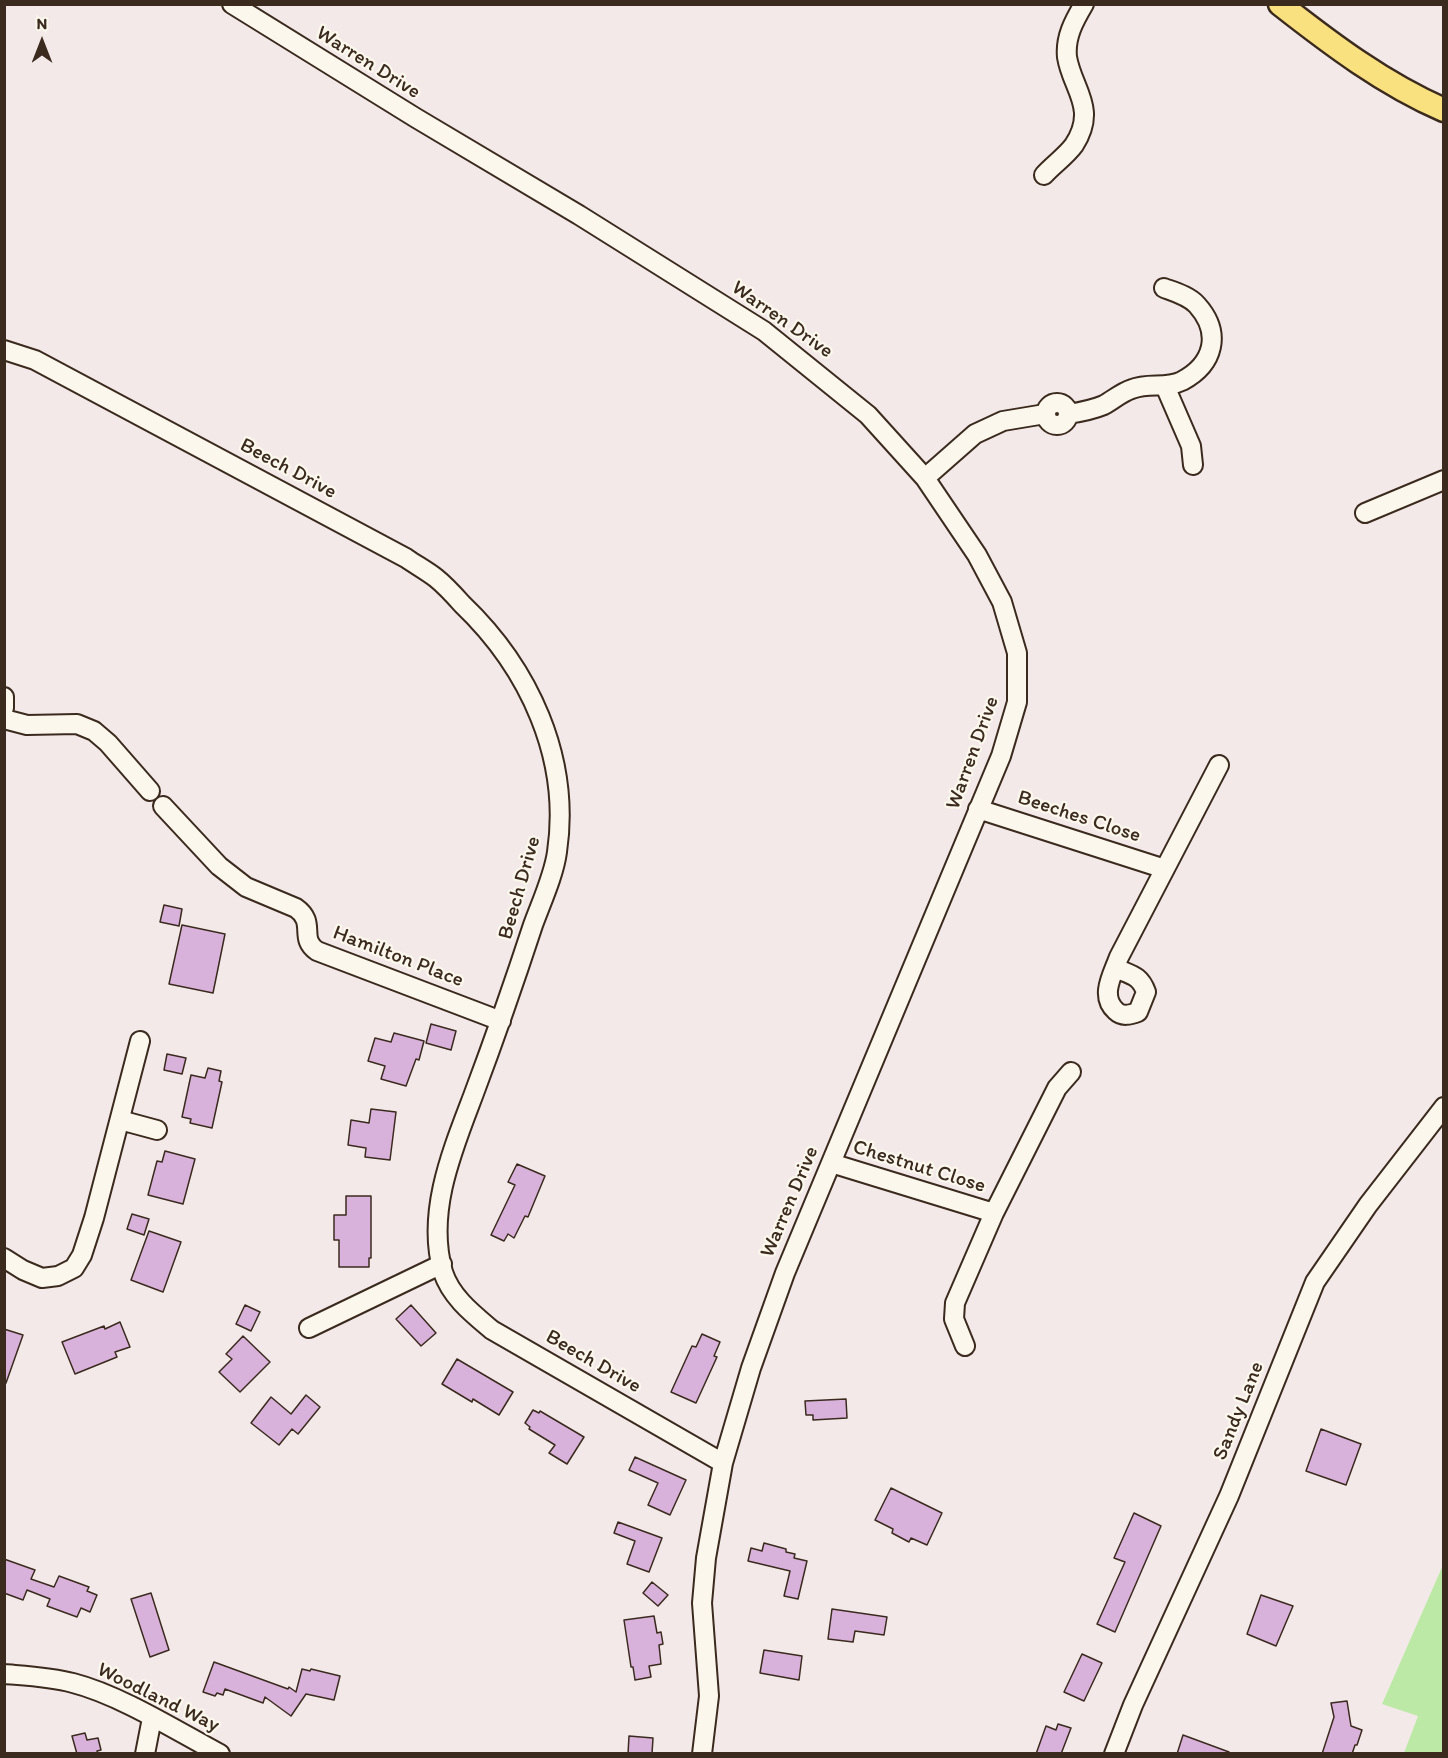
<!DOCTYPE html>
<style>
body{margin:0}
#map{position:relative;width:1448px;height:1758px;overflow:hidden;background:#f4e9e9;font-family:Itim,sans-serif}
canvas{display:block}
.frame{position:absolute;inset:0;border:6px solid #3b2a1e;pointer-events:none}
.north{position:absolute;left:12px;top:12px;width:60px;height:60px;-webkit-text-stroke:4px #fbf7ec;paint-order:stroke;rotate:0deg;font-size:16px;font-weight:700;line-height:24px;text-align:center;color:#3b2a1e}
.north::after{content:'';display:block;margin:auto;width:21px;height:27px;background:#3b2a1e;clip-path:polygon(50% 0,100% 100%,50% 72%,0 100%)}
</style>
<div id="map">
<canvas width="1448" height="1758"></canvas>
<div class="frame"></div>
<div class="north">N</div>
</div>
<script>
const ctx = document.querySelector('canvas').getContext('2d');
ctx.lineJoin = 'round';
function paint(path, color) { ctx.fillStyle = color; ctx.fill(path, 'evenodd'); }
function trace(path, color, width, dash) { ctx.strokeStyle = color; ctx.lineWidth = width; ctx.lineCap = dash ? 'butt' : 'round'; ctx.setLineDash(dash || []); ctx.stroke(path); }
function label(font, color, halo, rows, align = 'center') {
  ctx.font = font + ' Itim,sans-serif'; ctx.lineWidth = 4.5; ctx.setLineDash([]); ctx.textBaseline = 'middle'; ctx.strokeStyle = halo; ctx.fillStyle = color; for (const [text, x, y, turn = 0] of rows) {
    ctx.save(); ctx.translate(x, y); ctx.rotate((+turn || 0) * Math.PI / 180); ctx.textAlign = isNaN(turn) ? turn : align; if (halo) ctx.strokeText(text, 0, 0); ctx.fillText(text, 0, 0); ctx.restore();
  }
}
paint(new Path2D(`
 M1443 1565V1753H1404L1418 1716 1382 1704Z`), '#bde9a6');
const building = new Path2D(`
 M164 905 182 909 179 926 160 922Z
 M182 925 225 934 213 993 169 984Z
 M431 1024 456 1031 451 1050 426 1043Z
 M394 1033 424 1041 419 1060 416 1059 406 1086 381 1079 385 1066 368 1061 375 1038 391 1042Z
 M167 1054 186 1058 182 1074 164 1070Z
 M208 1068 221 1071 219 1081 222 1082 212 1128 190 1123 191 1119 182 1117 191 1075 205 1078Z
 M371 1109 396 1112 390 1160 365 1157 366 1148 348 1145 351 1120 369 1123Z
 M165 1151 195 1159 183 1204 148 1195 157 1161 162 1162Z
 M517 1164 545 1176 528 1217 525 1216 514 1238 508 1234 504 1241 491 1235 515 1185 508 1182Z
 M346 1196H371V1258H369V1267H339V1240H334V1215H346Z
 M132 1214 149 1219 144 1235 127 1229Z
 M149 1231 181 1242 163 1292 131 1280Z
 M245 1305 260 1312 251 1331 236 1324Z
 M411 1305 436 1333 421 1346 396 1319Z
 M120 1322 130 1347 115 1352 117 1357 75 1374 62 1342 104 1326 105 1329Z
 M4 1329 23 1335 6 1383H4Z
 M702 1334 720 1342 714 1356 717 1357 696 1403 671 1392 692 1346 696 1347Z
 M243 1336 270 1362 240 1392 219 1372 232 1359 226 1354Z
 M457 1359 513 1392 499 1415 473 1399 472 1402 442 1384Z
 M306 1395 320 1407 298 1434 292 1429 279 1445 251 1423 271 1397 291 1414Z
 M846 1399 847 1418 813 1420V1415H806L805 1401Z
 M533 1410 539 1413 540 1411 584 1437 567 1464 549 1453 555 1445 529 1429 530 1427 525 1423Z
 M1321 1429 1361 1444 1346 1485 1306 1471Z
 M635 1457 686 1480 670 1515 648 1505 658 1483 629 1470Z
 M891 1488 942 1513 927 1545 911 1538 909 1542 892 1533 893 1529 875 1520Z
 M1134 1513 1161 1526 1115 1632 1097 1624 1125 1562 1114 1558Z
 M618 1522 662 1538 649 1572 627 1564 635 1541 614 1533Z
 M764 1543 786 1549V1552L795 1554 794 1558 807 1561 798 1599 784 1596 790 1571 748 1561 751 1548 762 1551Z
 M4 1559 35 1570 31 1579 54 1587 59 1576 89 1587 87 1591 97 1595 90 1612 81 1608 77 1617 47 1606 50 1599 27 1590 23 1600 4 1593Z
 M652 1582 668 1595 658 1606 643 1593Z
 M151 1593 169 1650 150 1657 131 1599Z
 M1261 1595 1293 1606 1276 1646 1247 1634Z
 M832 1609 887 1617 884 1635 855 1631 853 1642 828 1639Z
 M654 1616 657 1633 661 1632 663 1644 659 1645 661 1664 649 1666 651 1677 635 1680 633 1667H631L624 1620Z
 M764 1650 802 1656 799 1680 760 1673Z
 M1082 1654 1102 1663 1084 1701 1064 1692Z
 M214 1662 288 1689 289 1687 296 1692 302 1669 310 1671 311 1669 340 1676 334 1700 306 1694 291 1716 265 1697 263 1703 225 1689 223 1695 217 1693 215 1696 203 1692Z
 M1347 1701 1351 1726 1362 1730 1357 1745H1355L1352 1754H1322L1334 1717 1331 1703Z
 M1058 1724 1071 1728 1061 1754H1036L1046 1726 1056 1730Z
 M85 1733 87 1740 98 1738 101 1750 97 1751 98 1754H77L72 1736Z
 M1183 1735 1229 1752V1754H1177Z
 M629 1736 653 1738 652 1754H628Z`);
paint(building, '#d8b2db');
trace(building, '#3b2a1e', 1.5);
const minor = new Path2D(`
 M232 4 416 118 579 215 764 331 868 415 925 478 977 555 1002 602 1017 653V702L1001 756 785 1273 751 1368 723 1463 706 1558 702 1603 709 1696 702 1754
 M1044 175C1053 165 1066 156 1074 145 1098 108 1072 89 1067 57 1065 37 1074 21 1084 4
 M4 350 35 360 406 558C416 565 427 571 436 578 446 586 454 595 462 604 529 668 571 758 557 852 554 875 541 903 533 925 514 983 494 1040 473 1096 452 1151 426 1213 443 1272 451 1297 473 1314 492 1330L723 1463
 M1165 386 1191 446 1193 465
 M1046 414a11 11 0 1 1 22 0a11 11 0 1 1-22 0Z
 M1068 414C1081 412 1092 410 1104 405 1113 400 1122 392 1132 389 1148 382 1166 389 1182 381 1214 364 1222 333 1197 305 1189 296 1175 292 1164 288
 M925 478 975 434 1003 421 1045 414
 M1365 513 1444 480
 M4 697V708
 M4 719 27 725 77 724 94 731 108 743 150 791
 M163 806 219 866 246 887 296 908C317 923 298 938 317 951L501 1021
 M978 809 1165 869
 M1115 968C1131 975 1140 975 1146 992L1138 1012C1130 1015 1122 1017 1116 1011 1099 996 1113 974 1119 957L1219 765
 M120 1120 157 1130
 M831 1163 994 1213
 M4 1258 23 1270 42 1278 58 1276 74 1268 82 1255 94 1218 140 1041
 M309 1328 442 1264
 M965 1346 954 1319 955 1303 994 1213 1057 1088 1071 1072
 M4 1674C28 1676 51 1677 73 1683 120 1695 177 1731 220 1754
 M145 1754 152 1718
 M1114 1754 1133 1705 1229 1496 1315 1282 1368 1205 1444 1107`);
const major = new Path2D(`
 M1280 4C1331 44 1384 84 1444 110`);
trace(minor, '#3b2a1e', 22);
trace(major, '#3b2a1e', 27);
trace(minor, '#fbf7ec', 18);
trace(major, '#fae180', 22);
label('21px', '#3b2a1e', '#fbf7ec', [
 ["Warren Drive",368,63,32],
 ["Warren Drive",782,320,35],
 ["Beech Drive",288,469,28],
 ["Warren Drive",973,753,-70],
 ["Beeches Close",1079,817,18],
 ["Beech Drive",520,888,-74],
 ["Hamilton Place",398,957,21],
 ["Chestnut Close",919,1167,17],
 ["Warren Drive",790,1202,-67],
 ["Beech Drive",593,1362,30],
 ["Sandy Lane",1239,1411,-68],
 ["Woodland Way",158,1698,26]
]);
</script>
